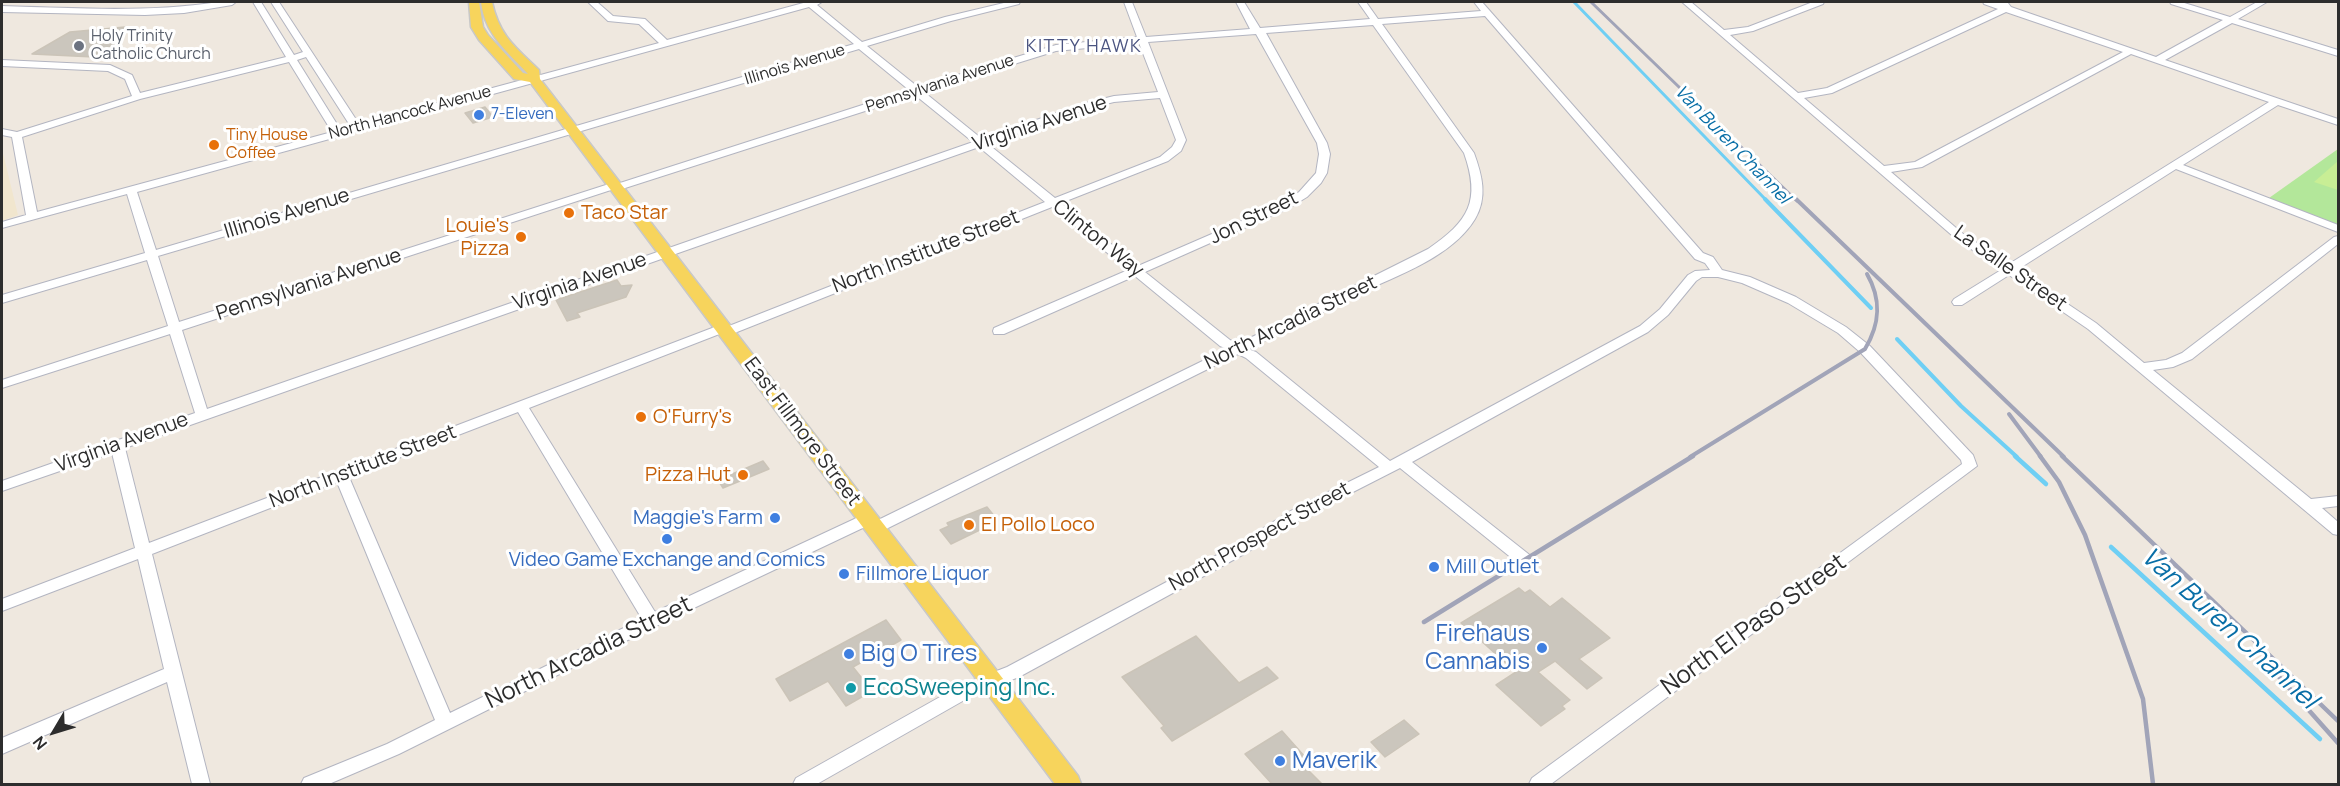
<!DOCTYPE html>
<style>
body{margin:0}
#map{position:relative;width:2340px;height:786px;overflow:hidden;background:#efe8df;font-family:Manrope,sans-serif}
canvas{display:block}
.frame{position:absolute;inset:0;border:3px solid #2d2d2d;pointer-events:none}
.north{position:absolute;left:24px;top:702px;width:60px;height:60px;-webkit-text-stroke:4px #fff;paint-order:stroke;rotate:232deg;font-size:16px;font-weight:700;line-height:24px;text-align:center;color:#2d2d2d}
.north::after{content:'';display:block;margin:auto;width:21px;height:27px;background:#2d2d2d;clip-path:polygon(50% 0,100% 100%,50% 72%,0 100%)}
</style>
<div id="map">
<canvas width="2340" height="786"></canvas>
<div class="frame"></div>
<div class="north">N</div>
</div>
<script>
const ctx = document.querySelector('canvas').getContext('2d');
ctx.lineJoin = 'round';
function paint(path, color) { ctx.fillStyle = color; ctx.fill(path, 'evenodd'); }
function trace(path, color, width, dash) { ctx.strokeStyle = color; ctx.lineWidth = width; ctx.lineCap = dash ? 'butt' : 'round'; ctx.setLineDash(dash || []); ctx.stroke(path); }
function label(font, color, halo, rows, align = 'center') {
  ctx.font = font + ' Manrope,sans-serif'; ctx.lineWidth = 6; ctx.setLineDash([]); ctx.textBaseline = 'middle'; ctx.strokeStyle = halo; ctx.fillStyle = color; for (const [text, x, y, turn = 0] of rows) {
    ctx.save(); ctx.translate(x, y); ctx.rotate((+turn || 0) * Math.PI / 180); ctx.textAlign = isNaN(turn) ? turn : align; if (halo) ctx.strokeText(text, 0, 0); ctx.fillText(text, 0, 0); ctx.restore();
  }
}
paint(new Path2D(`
 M2 149 18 215 2 221Z`), '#f1e6ce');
paint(new Path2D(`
 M2338 149V225L2269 198Z`), '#b3e79a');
paint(new Path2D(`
 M2338 161V190L2314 182Z`), '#c8ee95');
trace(new Path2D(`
 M1574 2 1767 201`), '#6fcff4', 3);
trace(new Path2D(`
 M1765 199 1871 308
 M1897 339 1961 406 2017 457`), '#6fcff4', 4);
trace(new Path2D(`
 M2015 456 2046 484
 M2111 547 2320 739`), '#6fcff4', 4.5);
const building = new Path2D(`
 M125 27 126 30 100 40H122L94 57 32 54 70 32Z
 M485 107 493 117 473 123 465 113Z
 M617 280 621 286 632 285 626 297 577 313 580 317 567 321 556 300Z
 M763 461 769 469 723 488 718 480Z
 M987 507 995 517 987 521 990 525 951 544 940 530 949 526 947 523Z
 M1519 588 1525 593 1530 590 1550 607 1562 598 1610 638 1579 659 1602 678 1587 689 1555 661 1538 672 1570 700 1562 706 1565 709 1541 726 1496 685 1516 672 1461 623Z
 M886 620 901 640 853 667 872 691 846 706 828 681 790 701 776 679Z
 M1196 636 1239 683 1267 667 1278 678 1172 741 1161 728 1164 726 1122 677Z
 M1404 720 1419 734 1385 757 1371 742Z
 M1282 731 1314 767 1309 771 1322 784H1272L1245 754Z`);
paint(building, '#cbc6bd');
trace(building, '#cbc4b8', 1.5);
const minor = new Path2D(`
 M219 2H236L232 5 184 13 145 15 2 12V6C75 8 147 13 219 2Z
 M253 2H261L294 55 303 52 271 2H279L359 124 659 43 639 24 608 21 588 2H597L613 16 645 19 667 40 807 2H822L817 5 862 42 945 17 1008 2H1020L1019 4 951 21 867 46 918 87 1056 45 1137 37 1124 2H1132L1146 37 1250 29 1236 2H1244L1260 28 1370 19 1358 2H1366L1378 19 1481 11 1474 2H1482L1703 253 1713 257 1722 270 1750 277 1796 297 1846 327 1870 346 1973 455 1977 466 1551 784H1529L1532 778 1962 464 1961 460 1860 352 1838 333 1788 303 1742 283 1718 277H1702L1696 281 1668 315 1648 332 1412 462 1536 560 1538 564 1536 568 1530 570 1524 568 1400 468 1304 517 1246 553 1019 677 975 694 817 784H793L796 778 963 684 1007 667 1236 545 1294 509 1379 467 1246 358 1238 354 880 532H870L867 528 869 525 658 625 399 754 329 784H301L304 778 387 744 435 720 337 482 152 554 210 784H192L167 682 2 754V738L164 669 138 559 2 611V599L135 548 112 453 2 491V481L195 413 170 334 2 388V380L168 326 147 260 2 303V295L145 253 127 194 2 228V222L26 215 12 137 2 135V129L17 132 132 96 125 79 108 71 2 66V60L110 65 132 75 140 93 286 57ZM809 7 854 44 156 250 137 192ZM1485 16 1695 259 1705 263 1710 270 1695 271 1688 275 1660 309 1640 326 1390 461 1256 352 1248 349C1286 330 1323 312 1360 293 1398 275 1452 257 1475 219 1488 197 1482 175 1474 153L1382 24ZM1373 25 1464 153C1481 201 1469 221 1428 249L1238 344 1230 340 1145 272 1289 208 1307 197 1321 183 1327 173 1330 154 1327 143 1266 33ZM1256 34 1317 143 1319 154 1316 173 1299 192 1281 204 1138 266 1061 203 1168 161 1181 151 1186 140 1148 42ZM1139 43 1158 92 1114 96 1082 104 982 139 924 92 1056 51ZM859 49 909 90 620 183H612L179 322 158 256ZM306 57 351 127 340 129 297 60ZM289 62 332 132 37 212 22 137 140 99ZM915 95 973 142 207 409 182 330 614 189H622ZM1160 98 1176 140 1172 147 1160 157 1055 198 988 144 1090 108 1114 102ZM979 147 1045 202 729 326 720 325 149 543 125 448ZM1052 207 1128 270 994 328 993 331 994 334H1004L1135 276 1220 346 1227 349 874 522 876 519 873 515H863L655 612 529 408 722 333 732 334ZM518 412 642 619 450 713 349 477Z
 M1682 2H1691L1724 30 1748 27 1813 2H1824L1823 4 1753 31 1730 35 1798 93 1827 88 1998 9 1984 4 1983 2 2008 3 2011 7 2156 57 2223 20 2171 4 2170 2H2181L2230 17 2257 2H2267L2238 19 2338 50V56L2232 23 2165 60 2338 119V125L2278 105 2183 165 2338 225V232L2176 169 2017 270 2096 323 2144 363 2166 360 2182 353 2334 237 2338 236V244L2192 359 2173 367 2153 370 2311 499 2338 496V506L2322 508 2338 522V535L2333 534 2088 329 2009 275 1962 305H1954L1952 302 1954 299 2001 270 1954 237ZM2006 12 2123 52 1915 162 1884 166 1804 98 1832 93ZM2131 54 2269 102 2009 264 1962 233 1891 172 1922 167Z`);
const major = new Path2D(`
 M469 2H479L483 27 488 35 523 73 528 74C507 51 485 35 481 2H492C499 35 515 47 539 70L540 79 1078 776 1081 784H1055L530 82 514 79 479 40 471 27Z`);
trace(minor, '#b3b5c1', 2);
trace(major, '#c8c8c8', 3);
paint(minor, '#fff');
paint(major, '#f7d45c');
trace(new Path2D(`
 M1591 2 1797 201`), '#a1a4b8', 3);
trace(new Path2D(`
 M1796 199 2064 457
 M2009 414 2041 457
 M1690 457 1865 349C1880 324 1882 300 1867 274`), '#a1a4b8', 4);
trace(new Path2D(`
 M2040 456 2059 482 2085 535 2143 699 2153 784
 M2062 456 2338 721
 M1424 622 1693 456
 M2273 670 2338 743`), '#a1a4b8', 4.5);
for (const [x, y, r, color] of [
 [79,46,6,"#6b7280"],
 [479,115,6,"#3f7fe0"],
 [214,145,6,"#e8710a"],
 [569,213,6,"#e8710a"],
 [521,237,6,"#e8710a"],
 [641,417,6,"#e8710a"],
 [743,475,6,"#e8710a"],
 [775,518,6,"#3f7fe0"],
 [969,525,6,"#e8710a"],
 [667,539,6,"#3f7fe0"],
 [1434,567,6,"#3f7fe0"],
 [844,574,6,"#3f7fe0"],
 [1542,648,6,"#3f7fe0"],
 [849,654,6,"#3f7fe0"],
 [851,688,6,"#0f9aa8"],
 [1280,761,6,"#3f7fe0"]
]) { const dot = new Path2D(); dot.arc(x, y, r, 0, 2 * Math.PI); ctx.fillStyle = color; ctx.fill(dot); trace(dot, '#fff', 2); }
label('16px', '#5b616d', '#fff', [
 ["Holy Trinity",91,37],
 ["Catholic Church",91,55]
], 'left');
label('16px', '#2d2d2d', '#fff', [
 ["Illinois Avenue",795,65,-17],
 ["Pennsylvania Avenue",940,84,-18],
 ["North Hancock Avenue",410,113,-15]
]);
label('16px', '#366cbe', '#fff', [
 ["7-Eleven",491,115]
], 'left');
label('16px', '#c56008', '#fff', [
 ["Tiny House",226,136],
 ["Coffee",226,154]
], 'left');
ctx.letterSpacing = '1.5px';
label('18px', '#4b5480', '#fff', [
 ["KITTY HAWK",1084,47]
]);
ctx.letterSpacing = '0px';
label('italic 18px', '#086ea6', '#fff', [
 ["Van Buren Channel",1732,145,46]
]);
label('20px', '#2d2d2d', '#fff', [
 ["Virginia Avenue",1040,124,-18],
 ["Illinois Avenue",287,214,-17],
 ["Jon Street",1254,218,-26],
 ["Clinton Way",1098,239,39],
 ["North Institute Street",926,252,-21],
 ["La Salle Street",2010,269,35],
 ["Virginia Avenue",580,282,-19],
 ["Pennsylvania Avenue",309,285,-18],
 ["North Arcadia Street",1291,323,-26],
 ["East Fillmore Street",802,432,53],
 ["Virginia Avenue",122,443,-20],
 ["North Institute Street",363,467,-21],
 ["North Prospect Street",1260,537,-29]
]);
label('20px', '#c56008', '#fff', [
 ["Taco Star",581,213],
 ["Louie's",509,226,"right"],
 ["Pizza",509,249,"right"],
 ["O'Furry's",653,417],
 ["Pizza Hut",731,475,"right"],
 ["El Pollo Loco",981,525]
], 'left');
label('20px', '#366cbe', '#fff', [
 ["Maggie's Farm",763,518,"right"],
 ["Video Game Exchange and Comics",667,560,"center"],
 ["Mill Outlet",1446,567],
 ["Fillmore Liquor",856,574]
], 'left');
label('24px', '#2d2d2d', '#fff', [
 ["North El Paso Street",1754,625,-36],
 ["North Arcadia Street",589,653,-26]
]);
label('24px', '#366cbe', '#fff', [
 ["Firehaus",1530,634,"right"],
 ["Cannabis",1530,662,"right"],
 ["Big O Tires",861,654],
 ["Maverik",1292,761]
], 'left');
label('24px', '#0d838f', '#fff', [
 ["EcoSweeping Inc.",863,688]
], 'left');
label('italic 26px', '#086ea6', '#fff', [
 ["Van Buren Channel",2229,629,42]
]);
</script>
